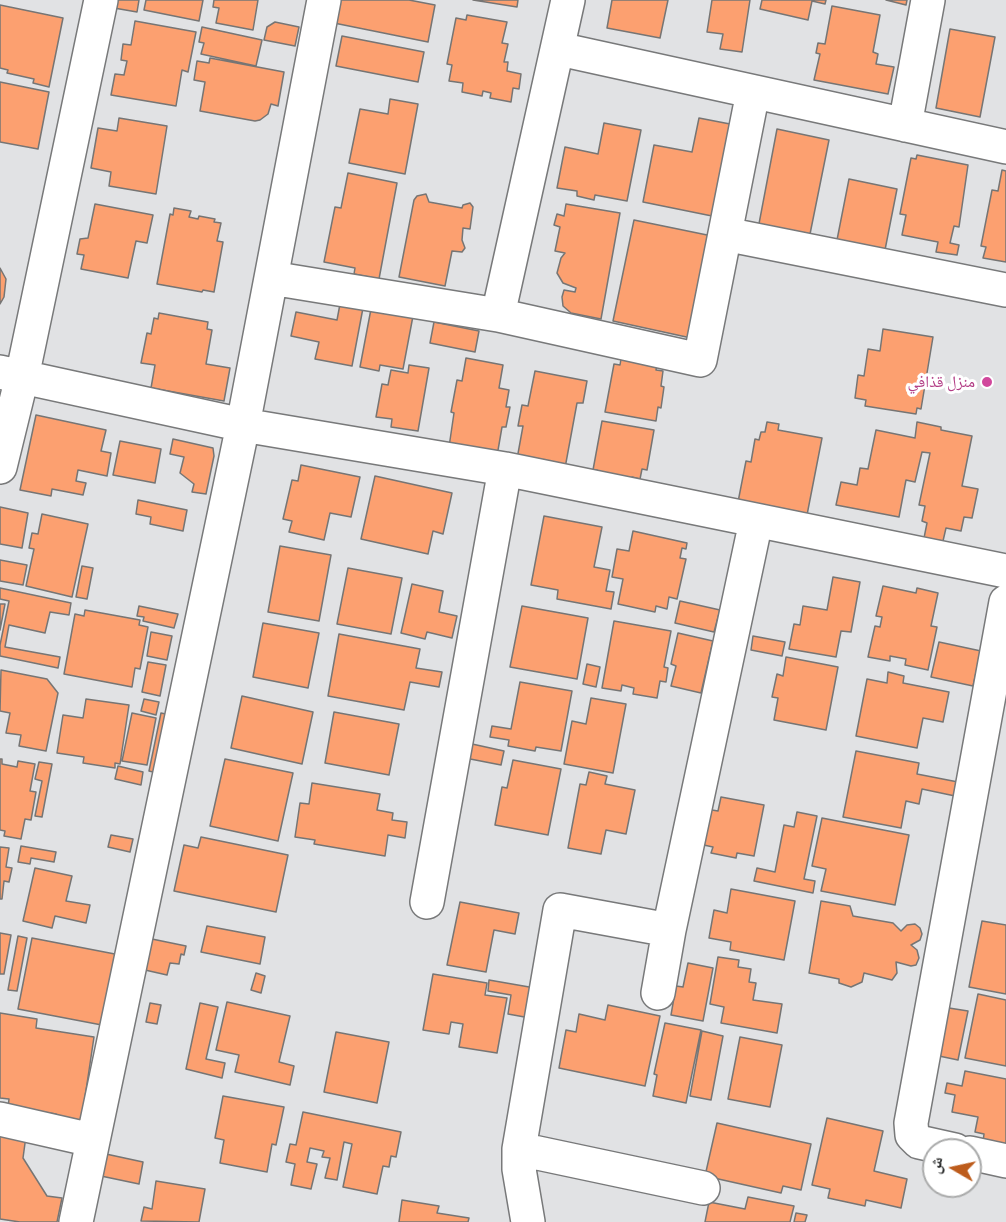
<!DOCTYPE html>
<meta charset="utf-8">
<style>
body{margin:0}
#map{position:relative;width:1006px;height:1222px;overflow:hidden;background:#e1e2e4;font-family:Cabin,"Noto Naskh Arabic",sans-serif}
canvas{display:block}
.north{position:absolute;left:922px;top:1138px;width:60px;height:60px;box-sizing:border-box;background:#fff;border:2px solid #aaabab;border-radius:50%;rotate:279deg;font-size:16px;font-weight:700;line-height:24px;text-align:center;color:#2b2c2c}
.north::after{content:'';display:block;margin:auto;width:21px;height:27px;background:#bd5c1c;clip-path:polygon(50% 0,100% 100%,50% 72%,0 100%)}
</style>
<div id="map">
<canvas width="1006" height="1222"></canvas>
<div class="north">ش</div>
</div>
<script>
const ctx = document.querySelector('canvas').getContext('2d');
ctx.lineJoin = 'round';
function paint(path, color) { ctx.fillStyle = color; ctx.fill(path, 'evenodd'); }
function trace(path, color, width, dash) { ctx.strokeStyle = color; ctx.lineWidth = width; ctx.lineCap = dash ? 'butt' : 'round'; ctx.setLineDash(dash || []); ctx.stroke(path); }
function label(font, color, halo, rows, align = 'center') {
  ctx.font = font + ' Cabin,"Noto Naskh Arabic",sans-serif'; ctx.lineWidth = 6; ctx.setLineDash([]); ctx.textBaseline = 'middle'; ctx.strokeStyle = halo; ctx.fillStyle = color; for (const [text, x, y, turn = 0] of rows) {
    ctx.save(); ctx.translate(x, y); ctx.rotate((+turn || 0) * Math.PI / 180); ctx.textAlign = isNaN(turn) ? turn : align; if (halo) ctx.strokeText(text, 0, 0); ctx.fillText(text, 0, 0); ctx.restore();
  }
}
const building = new Path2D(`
 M115 0H139L137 12 114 8Z
 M146 0H203L199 21 144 10Z
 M214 0H258L253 30 216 23 219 8 213 7Z
 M333 0H409L435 5 428 42 329 22Z
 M473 0H518L517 7Z
 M612 0H668L660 38 607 28Z
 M712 0H750L742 52 720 49 723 34 707 32Z
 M762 0H826L825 4 812 1 808 20 760 9Z
 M886 0H907L906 5Z
 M0 5 63 18 49 87 33 83 34 79 7 73 8 70 0 68Z
 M832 6 880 15 873 52 878 54 876 64 894 67 888 94 814 80 820 54 816 53 818 43 825 44Z
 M467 15 507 22 502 43 508 44 504 62H508L507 71 521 74 519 89 513 88 511 102 490 98 491 93 483 91 482 96 462 92 463 83 449 81 452 65 447 64 456 18 466 20Z
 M135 21 196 32 188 72 182 70 176 106 111 95 115 74 124 75 127 61 121 60 123 44 131 45Z
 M275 22 299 27 295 46 264 40 267 27Z
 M202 27 262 40 256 66 201 54 204 43 199 42Z
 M950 29 995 37 980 117 936 108Z
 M342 36 424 52 418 82 336 66Z
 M210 58 284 72 278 106 271 104 268 114 260 120 255 121 200 111 205 82 194 80 197 61 209 63Z
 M0 82 49 92 38 149 0 142Z
 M390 99 418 104 405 174 349 163 360 109 388 114Z
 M119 118 167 126 156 194 109 186 111 172 91 168 98 128 117 131Z
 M699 118 730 124 712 216 643 202 654 145 692 152Z
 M604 123 641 130 627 201 595 195 594 200 577 196V191L557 188 565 147 598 154Z
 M777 129 829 140 809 239 758 229Z
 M917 155 968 165 959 227 954 226 950 243 959 245 957 255 936 252 938 242 902 235 906 215 900 214 911 158 916 159Z
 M1002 170 1006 171V262L983 258 986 247 981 246 992 190 998 191Z
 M348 173 397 183 379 279 354 274 355 268 324 262 335 207 341 208Z
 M849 179 897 189 884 255 836 245Z
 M426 194 429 202 462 208 463 205 470 203 473 207 470 229 463 228 462 240 465 248 462 252 452 251 445 286 399 277 414 200 417 196Z
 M95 204 153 215 147 243 136 241 128 278 81 269 84 255 77 254 80 239 88 238Z
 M566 204 620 213 601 319 571 313 563 306 562 297 564 290 575 292 576 288 563 283 557 273 561 258 565 253 555 251 560 227 554 225 557 214 564 216Z
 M174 208 191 211 189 217 198 219 199 216 215 219 214 222 221 223 217 241 223 242 214 292 203 290 202 292 157 284 170 214 173 215Z
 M634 220 712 236 691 338 613 321Z
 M0 268 6 279 4 297 0 304Z
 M340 304 363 308 352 366 315 359 319 342 291 336 296 312 337 320Z
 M371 309 413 316 403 369 380 365 379 371 360 367Z
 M159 313 208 322 207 329 212 330 206 364 230 368 224 401 151 388 155 365 141 363 147 333 151 334 154 318 158 319Z
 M434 322 479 331 475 352 430 343Z
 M883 329 933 337 921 409 917 408 916 414 865 406 866 400 855 398 858 375 864 376 868 349 880 351Z
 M466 358 503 365 499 388 509 390 506 407H510L506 427H502L497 456 449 447 454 413 451 412 457 380 462 381Z
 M621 359 657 365 656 370 663 371 661 386 664 387 661 408 658 407 656 421 605 412 614 364 620 365Z
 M409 365 429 368 418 431 391 427 392 419 376 417 382 384 388 385 391 370 408 373Z
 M535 371 587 381 583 403H577L565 468 517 459 523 426H518L522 405 528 406Z
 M36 415 106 430 101 451 111 453 107 476 78 470 76 481 86 483 83 495 52 489 51 496 20 490Z
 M602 421 654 430 647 470 642 469 640 479 632 477 631 483 596 477 597 470H593Z
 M767 422 779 424 778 430 822 438 807 515 738 502 746 461 751 462 755 439 759 440 761 432H765Z
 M917 422 941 427V430L972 436 962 486 978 489 972 518 964 517 961 531 946 528 943 541 924 538 927 523 922 521 925 506 919 505 930 453 922 452 915 482 906 480 899 517 836 505 841 482 857 485 860 468 868 469 876 430 915 438Z
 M173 439 213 448 214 456 206 494 192 492 194 484 180 473 184 457 170 454Z
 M120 441 161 449 155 483 113 475Z
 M301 465 360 477 351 517 330 513 324 540 289 532 292 521 283 519 292 480 298 481Z
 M375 476 452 493 443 534 433 531 428 554 361 539Z
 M138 500 187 510 183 531 150 524 151 517 136 514Z
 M0 507 28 513 22 548 0 544Z
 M42 514 88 524 72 597 26 586 34 549 29 548 32 533 38 534Z
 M544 516 602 527 594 567 610 570 606 591 614 592 611 609 557 599 558 590 531 585Z
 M633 531 687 543 686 549 682 548 680 558 686 559 677 599 669 597 667 609 656 606 655 612 618 604 623 579 612 577 617 549 629 551Z
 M280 546 331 555 319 621 268 612Z
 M0 560 27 565 23 585 0 581Z
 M82 566 93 568 87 599 76 597Z
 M348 568 402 578 391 634 337 624Z
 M833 577 860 582 851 632 841 631 836 657 789 649 794 624 800 625 803 606 827 610Z
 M412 584 443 591 439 612 457 616 452 638 427 632 425 639 401 633Z
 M883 586 916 593 917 588 938 593 931 626 937 627 928 670 905 665 906 659 890 656V661L868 657 875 626 880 627 882 617 876 616Z
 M0 588 71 603 69 615 50 612 45 633 9 625 5 647 60 657 58 668 0 656V645L9 601 0 599Z
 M680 601 720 610 714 632 675 623Z
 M0 604H5L0 630Z
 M139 606 178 614 174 628 143 621 144 617 137 616Z
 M522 606 588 618 577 679 510 667Z
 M85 610 140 620 139 625 148 627 140 669 135 668 132 687 64 674 75 614 84 616Z
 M614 621 671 631 664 667 668 668 666 682 660 681 657 698 633 694 634 688 622 685 621 691 602 688Z
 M263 623 319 633 308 688 253 677Z
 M151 632 172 636 167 660 147 656Z
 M678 633 713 641 701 693 671 686 676 666 671 664Z
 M339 634 420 649 416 668 442 672 439 687 410 682 404 710 328 696Z
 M753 636 785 642 782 656 751 650Z
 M939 642 981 651 973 686 931 677Z
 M786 657 838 667 826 730 774 720 778 698 772 697 777 674 783 676Z
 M148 662 166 665 160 696 142 692Z
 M587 664 600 667 596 687 583 684Z
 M1 670 47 679 58 693 46 751 19 746 21 735 6 733 10 713 0 711Z
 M888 672 904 676 903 683 949 692 943 722 923 718 917 748 856 736 867 679 887 683Z
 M520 682 572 691 561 751 536 747 535 751 508 746 509 740 490 737 492 726 511 729Z
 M242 696 313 712 302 764 231 748Z
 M591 698 626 704 613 773 564 764 572 721 586 724Z
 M86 699 129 705 120 764 115 763V768L83 763 84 757 57 753 63 715 83 718Z
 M144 699 159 702 156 715 141 711Z
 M334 712 399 724 389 775 325 763Z
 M132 713 156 718 147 765 122 761Z
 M161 713 170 715 157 773 149 771Z
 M463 742 504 751 501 765 460 757Z
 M856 751 919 763 917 774 958 782 955 796 922 789 919 804 906 801 901 828 843 817Z
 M0 759H2V764L17 767 18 761 35 764 30 791 36 792 31 820 25 819 21 839 4 836 5 831 0 830Z
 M225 759 293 773 278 841 210 826Z
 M513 760 561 769 548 835 495 825 502 787 507 788Z
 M39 762 52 764 42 817 35 816 42 781 35 779Z
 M118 766 143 772 141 785 115 779Z
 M589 772 607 776 605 784 635 790 626 834 606 830 601 854 568 848 580 784 586 785Z
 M312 783 380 794 377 810 393 813 392 820 407 822 405 838 388 835 385 856 314 844 315 840 295 837 300 803 309 804Z
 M721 797 764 805 754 856 737 853 736 858 711 853 713 847 699 844 706 809 718 811Z
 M797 812 817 816 804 879 815 881 813 893 754 881 757 868 775 872 784 825 794 827Z
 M822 818 909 835 895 905 821 891 826 869 812 866Z
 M111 835 133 839 130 852 108 847Z
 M201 837 288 855 276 912 174 891 184 845 198 848Z
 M21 846 56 852 54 862 31 858 30 864 18 862Z
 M0 847 9 848 6 867 12 868 9 882 4 881 2 899H0Z
 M35 868 72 876 66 901 90 905 86 923 55 916 52 928 23 921Z
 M731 889 795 901 784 960 730 950 731 942 709 938 714 910 727 913Z
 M821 901 850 906 853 916 893 923 901 931 907 925 915 924 920 928 922 934 920 940 911 945 917 950 919 958 916 965 911 966 896 962 897 973 892 980 864 973 862 982 851 987 839 983V979L809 973Z
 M460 902 519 913 515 934 494 930 486 972 447 965Z
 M982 921 1006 925V994L969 987Z
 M207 926 265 937 260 964 201 952Z
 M0 933 11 935 4 974H0Z
 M18 936 27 938 17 991 8 990Z
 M32 938 120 955 107 1026 18 1009Z
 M152 939 186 946 184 955 181 954 179 964 170 963 167 975 145 970Z
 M718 957 739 960 738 967 751 969 749 982 756 983 753 1000 782 1004 777 1033 721 1023 724 1007 710 1004Z
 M688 963 713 968 703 1021 671 1015 676 986 683 987Z
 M256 973 265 976 261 993 251 990Z
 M433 974 487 983 485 995 507 998 497 1053 459 1047 463 1024 451 1022 449 1034 423 1030Z
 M489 980 535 988 530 1018 508 1014 511 995 488 991Z
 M978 994 1006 1000V1066L965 1058Z
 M227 1002 290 1016 279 1062 294 1066 290 1085 235 1072 239 1055 216 1050Z
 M150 1003 161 1005 157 1024 146 1022Z
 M200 1003 218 1007 206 1059 225 1063 222 1078 186 1069Z
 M608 1005 660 1016 645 1086 559 1068 566 1030 576 1032 579 1014 605 1020Z
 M949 1008 968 1011 958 1060 939 1056Z
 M0 1013 37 1019 36 1028 94 1037 81 1124 55 1121 56 1114 8 1107 9 1099 0 1098Z
 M665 1023 701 1030 686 1103 653 1096 657 1075 654 1074Z
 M702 1031 723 1036 711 1100 690 1096Z
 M336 1032 389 1042 377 1103 324 1092Z
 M740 1037 782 1045 770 1107 728 1099Z
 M965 1071 1006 1079V1154L982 1150 984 1134 975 1132 978 1117 952 1112 955 1095 945 1093 947 1083 962 1086Z
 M223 1096 284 1107 276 1145 272 1144 267 1172 220 1163 224 1140 215 1138Z
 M303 1112 401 1132 396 1157 391 1156 389 1167 383 1166 377 1194 343 1187 352 1144 344 1142 337 1180 325 1178 330 1158 322 1157 324 1151 310 1148 307 1162 317 1164 311 1189 291 1185 295 1164 286 1162 290 1144 296 1145Z
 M827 1118 883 1131 874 1171 907 1179 901 1208 866 1200 865 1206 828 1198 830 1189 812 1185Z
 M717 1123 811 1144 801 1190 783 1186 781 1193 705 1176Z
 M0 1131 26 1136 23 1158 47 1196 62 1198 57 1222H20L0 1219Z
 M106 1154 143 1162 139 1184 101 1176Z
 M156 1181 205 1189 199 1222 141 1221 144 1207 152 1209Z
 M748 1197 794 1206 790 1222H705L709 1202 745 1209Z
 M402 1200 439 1206 437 1213 469 1218 468 1222H399Z
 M796 1213 807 1215 805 1222H794Z`);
paint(building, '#fca070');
trace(building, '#767574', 1.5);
const minor = new Path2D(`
 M559 49 1006 147
 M905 125 928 0
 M725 234 1006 290
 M271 278 498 315 700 360 753 92
 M498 315 568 0
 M0 372 243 425 505 469 1006 571
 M0 467 22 377 101 0
 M427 902 505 469
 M669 930 560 910 519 1149 703 1188
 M658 993 669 930 756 521
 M0 1119 92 1140
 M519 1149V1169L528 1222
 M955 1150 919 1142 912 1135 911 1123 1006 602
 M970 1153 1006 1161
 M76 1222 243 425 324 0`);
trace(minor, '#78797a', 36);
trace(minor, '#fff', 33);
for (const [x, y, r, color] of [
 [987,382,6,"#d1479c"]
]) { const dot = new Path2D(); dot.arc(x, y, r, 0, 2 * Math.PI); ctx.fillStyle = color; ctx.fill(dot); trace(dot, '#fff', 2); }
label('16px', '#b23c85', '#fff', [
 ["منزل قذافي",975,382]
], 'right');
</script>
